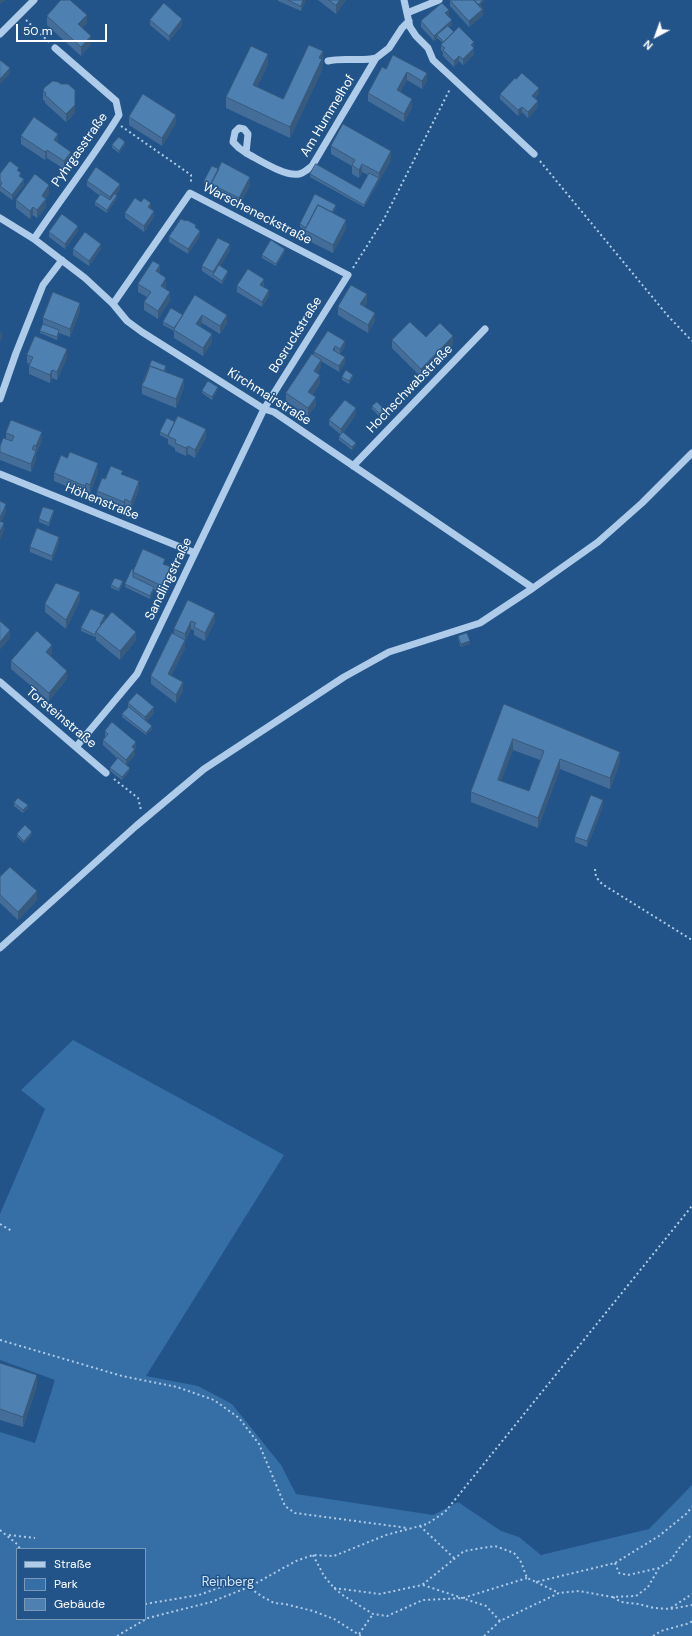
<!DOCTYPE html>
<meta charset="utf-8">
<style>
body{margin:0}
#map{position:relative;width:692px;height:1636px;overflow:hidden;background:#225489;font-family:"DM Sans",sans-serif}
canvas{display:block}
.legend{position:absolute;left:16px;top:1548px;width:130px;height:72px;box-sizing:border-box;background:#225489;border:1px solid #7a98b8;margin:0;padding:5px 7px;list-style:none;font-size:12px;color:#fff}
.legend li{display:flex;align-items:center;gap:8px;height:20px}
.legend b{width:20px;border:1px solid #7a98b8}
.north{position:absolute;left:636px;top:16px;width:40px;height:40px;-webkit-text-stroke:3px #225489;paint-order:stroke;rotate:221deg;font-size:11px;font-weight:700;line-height:16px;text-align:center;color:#fff}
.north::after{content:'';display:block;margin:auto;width:14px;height:18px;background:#fff;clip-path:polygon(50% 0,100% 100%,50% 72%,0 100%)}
.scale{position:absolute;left:16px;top:24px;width:91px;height:18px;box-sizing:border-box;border:2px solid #fff;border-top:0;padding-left:5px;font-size:12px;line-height:14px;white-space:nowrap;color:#fff;-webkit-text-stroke:3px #225489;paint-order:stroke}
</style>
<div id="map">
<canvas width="692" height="1636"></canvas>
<ul class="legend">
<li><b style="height:5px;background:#aeccea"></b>Straße</li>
<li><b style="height:11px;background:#366ea6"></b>Park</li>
<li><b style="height:11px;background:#4f80b2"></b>Gebäude</li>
</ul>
<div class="north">N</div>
<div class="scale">50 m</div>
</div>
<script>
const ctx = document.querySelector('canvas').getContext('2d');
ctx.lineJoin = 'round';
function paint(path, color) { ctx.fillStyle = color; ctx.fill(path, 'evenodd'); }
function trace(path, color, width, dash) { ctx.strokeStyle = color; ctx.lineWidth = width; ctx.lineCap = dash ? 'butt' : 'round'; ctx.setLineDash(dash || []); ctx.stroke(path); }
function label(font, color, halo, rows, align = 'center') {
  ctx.font = font + ' "DM Sans",sans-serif'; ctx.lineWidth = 3; ctx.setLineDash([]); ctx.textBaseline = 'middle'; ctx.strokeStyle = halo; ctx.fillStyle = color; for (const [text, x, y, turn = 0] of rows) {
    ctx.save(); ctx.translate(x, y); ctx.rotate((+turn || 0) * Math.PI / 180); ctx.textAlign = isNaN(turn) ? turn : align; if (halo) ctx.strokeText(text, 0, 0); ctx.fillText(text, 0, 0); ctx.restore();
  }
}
paint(new Path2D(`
 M73 1040 284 1155 146 1376 198 1386 232 1404 281 1465 296 1494 433 1515 458 1502 501 1531 519 1537 541 1555 649 1529 692 1485V1636H0V1432L35 1443 55 1380 0 1360V1214L45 1109 21 1090ZM17 1549H145V1619H17Z`), '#366ea6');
trace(new Path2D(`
 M26 20 49 42
 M121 126 191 175V184
 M540 161 668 316 692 341
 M353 268 384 219 450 89
 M114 779 138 798 141 810
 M595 869 596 877 602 884 692 940
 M0 1224 12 1231
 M0 1340 122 1376 177 1387 214 1400 239 1418 259 1444 285 1506 295 1513 408 1528
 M420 1526 454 1558
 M0 1530 17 1544 20 1549
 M9 1535 35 1538
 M313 1555 324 1576 334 1588 344 1596 373 1614 387 1616 423 1600 463 1598 527 1578
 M615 1563 619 1573 628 1575 659 1568 670 1561 680 1547 692 1534
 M536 1582 559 1593
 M423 1585 486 1606 500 1621
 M334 1588 380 1594 422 1585 464 1551 495 1546 514 1553 521 1562 527 1578 536 1582 615 1563 659 1536 686 1514 692 1507
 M613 1597 621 1602 638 1604 654 1608 670 1609 692 1605
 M145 1604 199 1595 235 1582 242 1583 263 1597 274 1603 285 1604 313 1611 334 1619 361 1636
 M671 1608 692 1594
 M359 1634 373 1614
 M117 1636 148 1618 211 1602 249 1587 296 1561 313 1555 334 1556 386 1535 427 1524 445 1512 692 1206
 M484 1636 500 1621 559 1593 579 1591 612 1597 636 1596 648 1587 659 1568
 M653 1636 661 1631 690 1623 692 1621`), '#aeccea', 2, [2, 3]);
trace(new Path2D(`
 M404 0 410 27 416 36 428 48 433 60 534 154
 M407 13 439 0
 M0 34 34 0
 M328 61C344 57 359 62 376 58
 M246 153 239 148 233 142 235 132 239 128 244 129 248 134 246 153C258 159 285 177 299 174 304 173 308 169 312 166L376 58 389 48 402 28 409 21
 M0 218 34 239 85 278 113 304 127 321 142 332 264 409 274 412 533 588
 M34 239C62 197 93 158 119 115L116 101 55 48
 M0 399 16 353 43 285 62 260
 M353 466 485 329
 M0 474 195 553
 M0 682 106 773
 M76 747 137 674 264 409 348 275 190 193 113 304
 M0 948 136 826 204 769 344 677 389 652 480 623 533 588 598 542 642 503 692 453`), '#aeccea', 7);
paint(new Path2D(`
 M278 0H305V2L301 11 278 1Z
 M318 0H346L336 14Z
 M450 0H485L480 5 483 8V15L469 27 450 6Z
 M47 16 87 23 82 28 91 44 81 56 47 25Z
 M448 16 452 25 449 27 454 32 474 47 473 48 474 54 463 65 459 61 454 67 443 56V52L441 50V45L443 43 437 38 434 41 421 27V21Z
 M150 20 182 25 169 41 150 25Z
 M323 51 322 70 290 138 226 108V97L268 64 257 87 283 99Z
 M393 55 427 81 422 89 407 80 400 92 412 107 404 122 368 101V93L386 69Z
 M43 91 75 113 66 122 45 103V101L43 100Z
 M539 93 535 98 538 107 528 118 522 112 518 116 500 99V94Z
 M129 117 176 123 162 146 129 125Z
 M21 136 58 142V143L71 160 64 169 47 158 45 160 21 144Z
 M112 145H125L119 153 112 148Z
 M331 146 391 160 364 207 310 177V174L360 189 368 175 362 172 359 178 352 174V166L331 154Z
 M19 172 24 185 12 200 0 191V174Z
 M87 181 120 189 116 195 117 198 107 213 95 205V202L100 196 87 186Z
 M204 181 250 185 239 207 211 192V187L204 184Z
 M49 193 46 198V207L37 218 33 215 30 219 16 208V200Z
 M141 202 151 208V209L154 217 144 232 125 218V213Z
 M336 208 333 213 346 228 333 253 305 239V230L300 227V224Z
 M196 228 200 236 188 254 169 242V237Z
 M78 231 65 249 49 237V232Z
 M73 249H101L89 266 73 255Z
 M230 250 220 266 228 273 222 284 202 271V266Z
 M285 251 276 266 262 258V255Z
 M160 273 159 274 166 286 165 289 170 300 158 319 144 310V302L147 297 138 292V284Z
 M264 284 263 286 269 296 262 307 237 292V286Z
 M195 295 227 323 220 334 202 323 200 326 212 342 203 356 174 338V331L163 325V322L183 315Z
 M367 302 364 307 375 321 368 333 338 315V307Z
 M80 311 70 337 59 333 57 340 40 333V331L43 324V318Z
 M328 331 345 346 340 354 345 363 339 372 321 361V368L317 373 320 383 312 395 316 405 308 416 286 401V393L314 355V352Z
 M426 337 453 344 421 377 392 348V340Z
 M27 355 67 357 57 380 52 378 50 383 29 374V366L30 364 27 363Z
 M166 369 165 372 184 387 176 408 142 394V386L143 382Z
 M342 377H353L349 384 342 380Z
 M218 389 212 400 202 393V391Z
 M372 406 384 412 380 417 372 409Z
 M356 414 343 433 356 445 352 450 339 440V437L341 435 329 425V420Z
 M160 432 206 437 195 458 188 454 186 456 175 451V448L168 444V439L160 435Z
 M6 433 42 440 36 454V459L31 472 0 460V446L6 439Z
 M98 472 90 493 86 491 85 494 54 481V473Z
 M123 475 139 489 131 510 125 507 124 510 97 499V491L105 479Z
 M54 513 49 526 39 522V519Z
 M59 542 52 561 30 552V547Z
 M165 565 171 576 162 594 154 590 150 599 125 587V584L134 570Z
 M123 584 119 591 111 588V585Z
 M80 600 66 629 45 612V604Z
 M188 600 215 621 205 641 194 635V630L191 629 185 642V648L171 676 183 690 176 703 151 684V676L174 634V629Z
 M105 618 102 624 136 640 120 660 96 640V636L95 637 81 631V628Z
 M458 636 470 644 461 647 458 639Z
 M52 653 50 656 67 679 49 701 11 669V661Z
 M128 703 154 713 146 722 152 729 146 735 122 717V714L128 707Z
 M504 704 620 762 610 789 560 769 538 828 471 802V792ZM513 750 540 760 529 791 501 781Z
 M105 731 136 748 135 749V755L126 765 130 770 122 780 110 771V768L118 759 103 745V740L105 737Z
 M14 803 28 808 23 813 14 806Z
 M603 806 587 847 575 842V837Z
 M17 834 32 835 24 843 17 837Z
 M0 877 37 900 18 920 0 903Z
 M0 1363 37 1386 23 1427 0 1420Z`), '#446e99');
paint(new Path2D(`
 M0 0H6L0 4Z
 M303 0H305V2L301 11V6Z
 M340 0H346L336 14V5Z
 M483 0H485L479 7V4Z
 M483 8V15L469 27V21Z
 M449 10V16L445 18V13Z
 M87 15V23L78 33V24Z
 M182 19V25L169 41V36Z
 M452 20V25L439 36 437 35V38L434 41V36Z
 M91 36V44L81 56V47Z
 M474 42V47L471 51V45Z
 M474 48V54L463 65V59Z
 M323 51 322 70 290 138V127Z
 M268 54V64L253 96V85Z
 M459 56V61L454 67V61Z
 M10 68V74L0 84V79Z
 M407 72V80L397 98V90Z
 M427 73V81L422 89V81Z
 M539 88V93L532 101V96Z
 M412 99V107L404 122V114Z
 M538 101V107L528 118V112Z
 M75 105V113L66 122V114Z
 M522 107V112L518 116V110Z
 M176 115V123L162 146V138Z
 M58 134V142L54 148V140Z
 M125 142V145L119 153V151Z
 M47 150V158L45 160V152Z
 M391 151V160L364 207V205L379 178V173Z
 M71 152V160L64 169V161Z
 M362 164V172L359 178V170Z
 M250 177V185L239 207V198Z
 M24 179V185L12 200V195Z
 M120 184V189L110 203V197Z
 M49 185V193L42 204V196Z
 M117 195V198L107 213V210Z
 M46 199V207L37 218V210Z
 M151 203V208L148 212V207Z
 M336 205V208L330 219V217Z
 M33 207V215L30 219V211Z
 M154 211V217L144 232V226Z
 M346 220V228L333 253V245Z
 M78 226V231L65 249V244Z
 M200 231V236L188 254V249Z
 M101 244V249L89 266V261Z
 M230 244V250L214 276 213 275V272Z
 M285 249V251L276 266V264Z
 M160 265V273L156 279V271Z
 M228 271V273L222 284V281Z
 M166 278V286L161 295V286Z
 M264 279V284L260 290V285Z
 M269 290V296L262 307V302Z
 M170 292V300L158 319V311Z
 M367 294V302L360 312V304Z
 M80 303V311L70 337V329Z
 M375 313V321L368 333V325Z
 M202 315V323L196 332V324Z
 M227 315V323L220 334V326Z
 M2 330V338L0 342V334Z
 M59 330V333L57 340V337Z
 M212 334V342L203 356V348Z
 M453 336V344L421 377V369Z
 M345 341V346L340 354V349Z
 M335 346V351L333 350Z
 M67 349V357L57 380V372Z
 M345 357V363L339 372V366Z
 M321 360V368L314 379V371Z
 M52 370V378L50 383V375Z
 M320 375V383L308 400V392Z
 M353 375V377L349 384V381Z
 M184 379V387L176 408V399Z
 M218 387V389L212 400V397Z
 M316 397V405L308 416V408Z
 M356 408V414L341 435V429Z
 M384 409V412L380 417V414Z
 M206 429V437L195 458V450Z
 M42 432V440L36 454V446Z
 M356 443V445L352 450V447Z
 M188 446V454L186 456V448Z
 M36 451V459L31 472V464Z
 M98 463V472L90 493V485Z
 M139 481V489L131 510V502Z
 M86 483V491L85 494V486Z
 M125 499V507L124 510V502Z
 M6 504V512L0 526V518Z
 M54 510V513L49 526V523Z
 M4 523V531L0 540V532Z
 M59 537V542L52 561V556Z
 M171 567V576L162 594V586Z
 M123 581V584L119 591V589Z
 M154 587V590L150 599V596Z
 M80 592V600L66 629V620Z
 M215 613V621L205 641V633Z
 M105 615V618L100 627V624Z
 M191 621V629L185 642V648L168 682V674L185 640V634Z
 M10 630V638L0 650V642Z
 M136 632V640L120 660V651Z
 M470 641V644L461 647V644Z
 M52 645V653L46 661V652Z
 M67 671V679L49 701V693Z
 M183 682V690L176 703V695Z
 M154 707V713L145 723V717Z
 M152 726V729L146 735V733Z
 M513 739V750L498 790V780Z
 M136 742V748L135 749V755L126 765V760L132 747Z
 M620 752V762L610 789V778Z
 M560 759V769L538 828V818Z
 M130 768V770L122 780V777Z
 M603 800V806L587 847V841Z
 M28 805V808L23 813V810Z
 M32 832V835L24 843V841Z
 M37 891V900L18 920V912Z
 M37 1375V1386L23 1427V1417Z`), '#375a7d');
const building = new Path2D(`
 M61 0H70L87 15 78 24 91 36 81 47 47 16Z
 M288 0H303L301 6Z
 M329 0H340L336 5Z
 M450 0H474L483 9 469 21Z
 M474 0H483L479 4 483 8 482 9Z
 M164 3 182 19 169 36 150 20Z
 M442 3 449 10 445 13 452 20 434 36 421 21Z
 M448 26 454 32 444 42 437 35Z
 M459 27 474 42 471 45 474 48 463 59 459 56 454 61 443 50 445 48 441 45Z
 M309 45 323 51 319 58 322 59 290 127 226 97 251 46 268 54 253 85 283 99Z
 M393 55 427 73 422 81 407 72 397 90 412 99 404 114 368 93 382 67 386 69Z
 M0 60 10 68 0 79Z
 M522 73 539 88 532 96 538 101 528 112 522 107 518 110 500 94 515 78 516 79Z
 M53 81 58 82 61 84H68L75 90V105L66 114 45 95 46 93 43 91 44 88Z
 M143 94 176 115 162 138 129 117Z
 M34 117 58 134 54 140 71 152 64 161 47 150 45 152 21 136Z
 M343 124 391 151 379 173 362 164 359 170 352 165 355 160 331 146Z
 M119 137 125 142 119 151 112 145Z
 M10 161 19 168 17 170 21 173 19 176 24 179 12 195 0 186 2 183 0 181V174Z
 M222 162 250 177 239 198 211 184Z
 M316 164 360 189 369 173 379 178 364 205 310 174Z
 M212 166 219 169 211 184 204 181Z
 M96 167 120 184 110 197 87 181Z
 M35 174 49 185 42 196 46 199 37 210 33 207 30 211 16 200Z
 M101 194 110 200 114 194 117 195 107 210 95 202Z
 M315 194 336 205 332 212 318 205 306 228 300 224Z
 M135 198 141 202 144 198 151 203 148 207 154 211 144 226 125 213Z
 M318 205 346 220 333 245 305 230Z
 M62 214 78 226 65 244 49 232Z
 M181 219 186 221 187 220 196 225 195 227 200 231 188 249 169 237Z
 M85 232 101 244 89 261 73 249Z
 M218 238 230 244 213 272 202 266Z
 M271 240 285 249 276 264 262 255Z
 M153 261 160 265 156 271 166 278 161 286 170 292 158 311 144 302 151 292 138 284Z
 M219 265 228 271 222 281 213 275Z
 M248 269 264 279 260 285 269 290 262 302 237 286Z
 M351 285 367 294 360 304 375 313 368 325 338 307Z
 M53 292 80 303 70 329 43 318Z
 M195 295 227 315 220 326 202 315 196 324 212 334 203 348 174 330Z
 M171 308 183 315 174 328 163 322Z
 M410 322 426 337 440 323 453 336 421 369 392 340Z
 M43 324 59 330 57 337 40 331Z
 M328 331 345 341 340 349 335 346 333 350 345 357 339 366 314 352Z
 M35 336 67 349 57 372 52 370 50 375 29 366 33 357 27 355Z
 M312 354 321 360 314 371 320 375 308 392 316 397 308 408 286 393Z
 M152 360 166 366 164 371 150 366 144 382H143Z
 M150 366 184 379 176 399 142 386Z
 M346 370 353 375 349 381 342 377Z
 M208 381 218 387 212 397 202 391Z
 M345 400 356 408 341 429 329 420Z
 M377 402 384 409 380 414 372 406Z
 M178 416 206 429 195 450 188 446 186 448 175 443 176 440 168 436Z
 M167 418 175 422 168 436 160 432Z
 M11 420 42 432 36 446 34 445 32 449 36 451 31 464 0 452V446L3 438 12 441 14 436 6 433Z
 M343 432 356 443 352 447 339 437Z
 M70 452 98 463 90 485 86 483 85 486 54 473 61 455 67 458Z
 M111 466 123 471 121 474 139 481 131 502 125 499 124 502 97 491 102 478 105 479Z
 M0 501 6 504 0 518Z
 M43 507 54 510 49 523 39 519Z
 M0 521 4 523 0 532Z
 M37 528 59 537 52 556 30 547Z
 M143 549 165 559 163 564 171 567 162 586 133 572Z
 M132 569 134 570 133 572V577L154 587 150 596 125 584Z
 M115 578 123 581 119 589 111 585Z
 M56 583 80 592 66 620 45 604Z
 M188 600 215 613 205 633 194 627 196 623 191 621 185 634 174 629Z
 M91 609 105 615 100 624 101 625 96 632 95 635 81 628Z
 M112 612 136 632 120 651 96 632Z
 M0 621 10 630 0 642Z
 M37 631 52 645 46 652 67 671 49 693 11 661Z
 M172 633 185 640 168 674 183 682 176 695 151 676Z
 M467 633 470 641 461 644 458 636Z
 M137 693 154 707 145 717 128 703Z
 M504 704 620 752 610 778 560 759 538 818 471 792ZM513 739 544 751 529 791 498 780Z
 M129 707 152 726 146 733 122 714Z
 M112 722 136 742 132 747 135 749 126 760 103 740 108 734 105 731Z
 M118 758 130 768 122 777 110 768Z
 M591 795 603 800 587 841 575 837Z
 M18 798 28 805 23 810 14 803Z
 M25 825 32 832 24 841 17 834Z
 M10 867 37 891 18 912 0 895V877Z
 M0 1363 37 1375 23 1417 0 1409Z`);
paint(building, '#4f80b2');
trace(building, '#375a7d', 1);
label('13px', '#fff', '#225489', [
 ["Am Hummelhof",328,116,-59],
 ["Pyhrgasstraße",80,150,-55],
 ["Warscheneckstraße",257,214,27],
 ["Bosruckstraße",296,335,-58],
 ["Hochschwabstraße",410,389,-46],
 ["Kirchmairstraße",269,397,32],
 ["Höhenstraße",102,502,22],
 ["Sandlingstraße",169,579,-64],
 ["Torsteinstraße",61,718,40]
]);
label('13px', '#d2e5f8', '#225489', [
 ["Reinberg",228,1583]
]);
</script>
